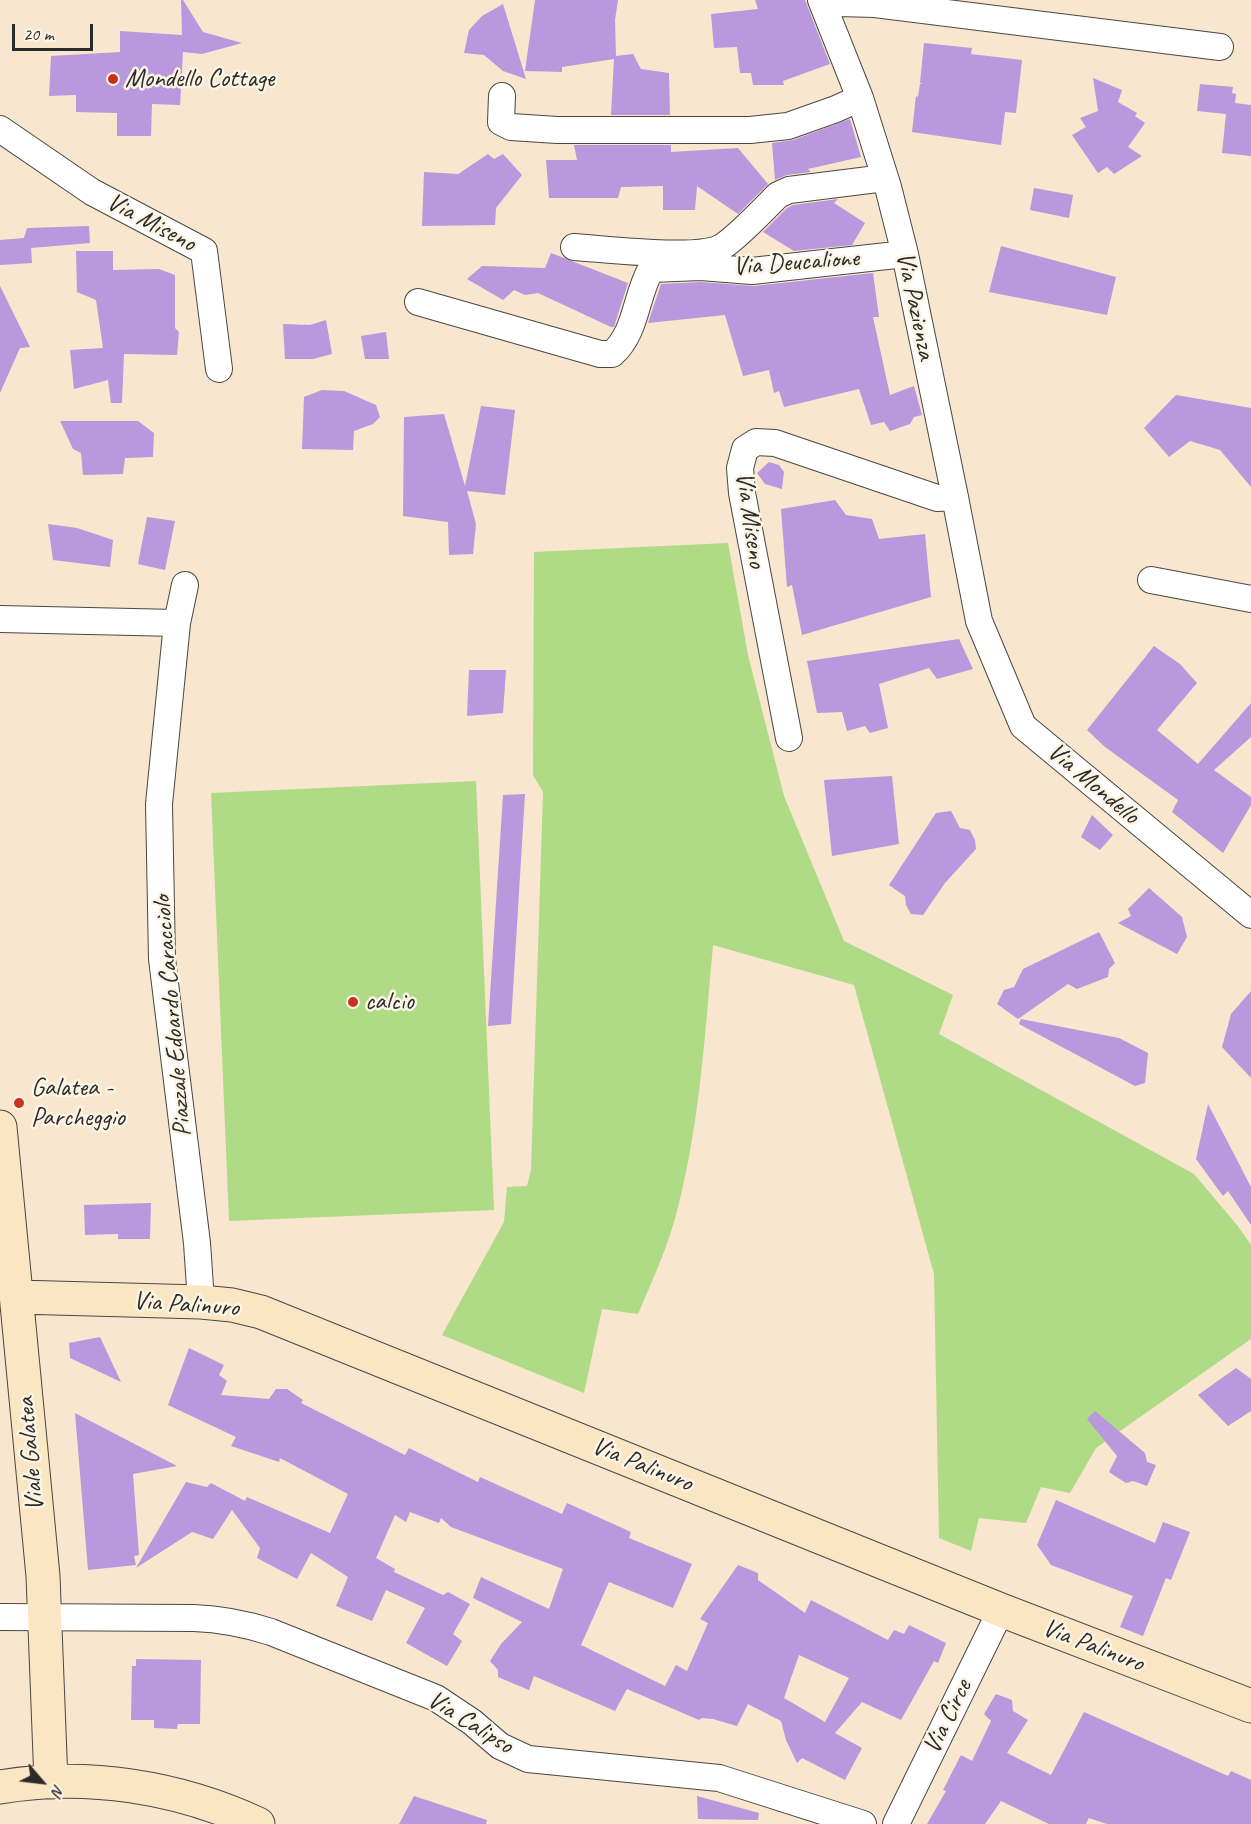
<!DOCTYPE html>
<style>
body{margin:0}
#map{position:relative;width:1251px;height:1824px;overflow:hidden;background:#f8e6ce;font-family:Caveat,sans-serif}
canvas{display:block}
.north{position:absolute;left:12px;top:1752px;width:60px;height:60px;-webkit-text-stroke:4px #fcf5e5;paint-order:stroke;rotate:118deg;font-size:16px;font-weight:700;line-height:24px;text-align:center;color:#2b2b2b}
.north::after{content:'';display:block;margin:auto;width:21px;height:27px;background:#2b2b2b;clip-path:polygon(50% 0,100% 100%,50% 72%,0 100%)}
.scale{position:absolute;left:12px;top:24px;width:81px;height:27px;box-sizing:border-box;border:3px solid #2b2b2b;border-top:0;padding-left:8px;font-size:18px;line-height:21px;white-space:nowrap;color:#2b2b2b;-webkit-text-stroke:4px #fcf5e5;paint-order:stroke}
</style>
<div id="map">
<canvas width="1251" height="1824"></canvas>
<div class="north">N</div>
<div class="scale">20 m</div>
</div>
<script>
const ctx = document.querySelector('canvas').getContext('2d');
ctx.lineJoin = 'round';
function paint(path, color) { ctx.fillStyle = color; ctx.fill(path, 'evenodd'); }
function trace(path, color, width, dash) { ctx.strokeStyle = color; ctx.lineWidth = width; ctx.lineCap = dash ? 'butt' : 'round'; ctx.setLineDash(dash || []); ctx.stroke(path); }
function label(font, color, halo, rows, align = 'center') {
  ctx.font = font + ' Caveat,sans-serif'; ctx.lineWidth = 5; ctx.setLineDash([]); ctx.textBaseline = 'middle'; ctx.strokeStyle = halo; ctx.fillStyle = color; for (const [text, x, y, turn = 0] of rows) {
    ctx.save(); ctx.translate(x, y); ctx.rotate((+turn || 0) * Math.PI / 180); ctx.textAlign = isNaN(turn) ? turn : align; if (halo) ctx.strokeText(text, 0, 0); ctx.fillText(text, 0, 0); ctx.restore();
  }
}
paint(new Path2D(`
 M728 543 748 655 784 796 844 941 953 995 939 1034 1194 1174 1237 1225 1251 1245V1339L1096 1448 1070 1493 1041 1487 1026 1523 979 1518 971 1551 939 1538 934 1274 854 985 713 945C705 1033 700 1121 678 1207 669 1244 653 1279 638 1314L602 1309 584 1393 442 1335 504 1222 507 1187 527 1186 531 1170 543 792 533 775 534 552Z
 M476 781 494 1210 229 1221 211 793Z`), '#afda86');
paint(new Path2D(`
 M181 0H183L203 32 242 43 202 54 183 52 180 105 152 104 151 136H117V113L76 112V95L49 96 51 56 120 52V31L182 35Z
 M535 0H618L615 20 616 56 633 54 641 69 669 73 670 115H611L614 59 562 67V72L525 71Z
 M755 0H805L830 64 783 81 784 85H753L751 73H740L737 47 714 48 711 14 758 9Z
 M503 4 526 79 503 71 484 55 464 53 469 30 482 16Z
 M924 43 972 48 971 54 1022 60 1016 113 1005 112 1001 145 912 132 916 96 918 97 920 84 923 83H920Z
 M1093 78 1122 90 1118 102 1137 113 1135 116 1145 123 1128 147 1142 156 1114 174 1107 167 1098 173 1072 135 1086 127 1080 118 1098 111Z
 M1200 84 1233 87 1232 93 1236 94 1235 103 1251 105V156L1222 153 1226 114 1197 111Z
 M850 119 861 157 808 169 811 172 787 175 775 180 772 143 793 140Z
 M574 145H671V152L738 148 768 184 738 214 697 186 695 210H663V186L621 187 618 198H549L546 160H577Z
 M488 154 494 159 503 154 522 175 496 208 495 225 422 226 424 172 458 174Z
 M1034 188 1073 195 1069 218 1030 210Z
 M838 199 834 203 865 223 852 245 794 251 763 232 787 208 793 205Z
 M89 226 90 243 31 248 32 263 0 265V240L24 238 27 228Z
 M1001 246 1116 277 1107 315 989 292Z
 M76 251H113V270L159 269 175 275V328L179 332 177 355 124 354 122 403H111L108 380 74 389 70 350 103 348 96 300 77 292Z
 M551 253 628 283 614 327H611L538 293 525 295 514 290 503 300 467 279 482 266 545 268Z
 M873 273 879 317H873L890 395 914 386 922 415 914 417 910 424 890 431 884 422 871 425 859 389 784 407 779 391 774 393 769 370 743 376 725 315 648 323 661 284 701 282 754 286Z
 M0 286 30 347 20 348 0 393Z
 M326 320 332 354 313 359H285L283 324 310 325Z
 M386 332 389 359H365L361 336Z
 M322 390 344 391 376 405 380 417 373 424 354 431 353 450 302 449 304 397Z
 M1176 395 1251 408V487L1220 450 1190 441 1169 457 1144 428Z
 M481 406 515 410 505 495 467 491 476 524 473 554 449 555 448 522 403 516 404 417 444 414 465 486Z
 M60 421H138L154 433 153 457 125 458 123 474 83 475 81 453 73 449Z
 M769 462 779 465 784 472 782 489 765 484 757 473Z
 M835 500 846 515 872 519 879 539 925 534 931 597 802 635 792 585 787 587 781 509Z
 M147 517 175 521 165 570 138 564Z
 M48 524 77 528 113 540 110 567 53 560Z
 M959 639 973 669 937 679 929 668 879 684 888 728 870 733 865 726 847 731 842 712 817 713 807 661Z
 M1154 646 1180 664 1197 683 1157 730 1198 764 1251 703V737L1214 770 1251 797V805L1223 853 1172 812 1178 800 1105 747 1087 730Z
 M469 670H506L503 713 467 716Z
 M892 776 899 844 832 856 824 780Z
 M525 794 511 1024 488 1026 503 795Z
 M951 811 960 828 970 830 975 840 976 849 945 883 923 915 911 914 906 905 905 896 889 885 936 813Z
 M1092 815 1113 835 1100 850 1081 837Z
 M1149 888 1182 917 1187 937 1177 954 1118 923 1131 916 1128 909Z
 M1099 932 1115 963 1109 969 1108 977 1077 989 1068 984 1018 1019 997 1004 1004 990 1014 987 1023 969Z
 M1251 991V1078L1222 1047 1231 1014Z
 M1021 1019 1119 1038 1148 1053 1145 1083 1135 1086 1019 1024Z
 M1208 1104 1251 1187V1225L1228 1191 1223 1196 1196 1159Z
 M151 1203 150 1239H118V1234L85 1235 84 1205Z
 M100 1337 121 1382 70 1358 69 1343Z
 M189 1348 224 1365 219 1375 227 1381 221 1395 269 1399 276 1389H287L303 1400 301 1403 405 1455 409 1448 478 1482 480 1477 562 1514 567 1503 631 1532 629 1538 692 1564 673 1608 609 1582 581 1645 665 1686 676 1665 687 1671 708 1623 700 1619 738 1565 758 1573V1580L805 1613 811 1600 888 1640 894 1630 904 1634 909 1625 946 1643 938 1663 934 1661 901 1720 862 1702 835 1733 862 1748 845 1780 802 1758 797 1763 786 1740 781 1721 748 1704 737 1726 713 1719 702 1718 699 1720 627 1689 615 1711 534 1676 529 1690 498 1677V1670L490 1661 501 1644 522 1622 473 1598 481 1577 549 1609 563 1569 451 1527 441 1518 439 1523 410 1512 406 1522 395 1515 376 1558 395 1569 394 1572 443 1595 448 1592 470 1604 453 1634 462 1641 447 1666 406 1643 425 1608 386 1590 372 1621 336 1606 348 1577 311 1553 297 1579 257 1558 260 1548 232 1510 213 1539 192 1532 136 1568 186 1482 207 1487 211 1483 245 1501 247 1497 330 1533 348 1494 280 1458 279 1462 231 1446 236 1437 168 1405ZM799 1655 849 1678 825 1722 784 1698Z
 M1236 1368 1251 1379V1411L1228 1426 1198 1395Z
 M1095 1411 1145 1453 1147 1462 1156 1465 1147 1486 1133 1481 1126 1483 1109 1472 1117 1456 1087 1419Z
 M75 1413 177 1466 133 1474 139 1555 134 1556 136 1565 88 1570Z
 M1056 1500 1155 1543 1163 1522 1190 1532 1171 1580 1166 1578 1143 1636 1120 1627 1133 1596 1051 1565 1037 1545Z
 M136 1659 201 1660 200 1724H178L177 1729 154 1728V1720H131L132 1666H136Z
 M996 1694 1012 1700 1013 1711 1028 1720 1007 1753 1051 1775 1084 1712 1228 1776 1231 1771 1251 1780V1824H1107L1089 1818 1086 1824H1049L1001 1801 985 1824H927L946 1791 943 1790 961 1755 972 1761 991 1721 984 1714Z
 M414 1796 487 1820 486 1824H399Z
 M697 1796 759 1813 758 1820 698 1819Z`), '#b998dd');
const street = new Path2D(`
 M821 0 860 98 888 187 905 254 955 497 979 621 1023 726 1251 915
 M824 6 839 3 875 4 1220 47
 M502 96 501 122 511 127 557 130H750L788 126 836 109 860 98
 M0 129 92 192 204 251 219 369
 M574 247C606 249 695 260 720 248 735 240 765 208 778 195L789 190 885 178
 M418 302 600 354H612C637 332 635 297 651 269L701 267 752 271 905 254
 M1151 580 1251 599
 M185 585 177 623 159 804 162 959 197 1243 201 1302
 M0 619 177 623
 M789 738 742 493 740 468 745 449 756 442 775 443 937 498 955 497
 M0 1617 194 1618C221 1619 246 1624 271 1632L436 1698 472 1722 500 1746 528 1759 719 1778 863 1824
 M896 1824 1001 1610`);
const secondary = new Path2D(`
 M0 1127 43 1576 51 1782
 M17 1297 201 1302 232 1305 261 1312 1001 1610 1251 1706
 M0 1787C86 1772 179 1787 258 1824`);
trace(street, '#4a4743', 28);
trace(secondary, '#4a4743', 35);
trace(street, '#fff', 26);
trace(secondary, '#fbe6c4', 33);
for (const [x, y, r, color] of [
 [113,79,6,"#c8321e"],
 [353,1002,6,"#c8321e"],
 [19,1103,6,"#c8321e"]
]) { const dot = new Path2D(); dot.arc(x, y, r, 0, 2 * Math.PI); ctx.fillStyle = color; ctx.fill(dot); trace(dot, '#fcf5e5', 2); }
label('26px', '#2b2b2b', '#fcf5e5', [
 ["Mondello Cottage",125,79],
 ["calcio",365,1002],
 ["Galatea -",31,1088],
 ["Parcheggio",31,1118]
], 'left');
label('26px', '#2b2b2b', '#fcf5e5', [
 ["Via Miseno",151,223,28],
 ["Via Deucalione",796,263,-4],
 ["Via Pazienza",915,306,78],
 ["Via Miseno",750,520,82],
 ["Via Mondello",1093,784,40],
 ["Piazzale Edoardo Caracciolo",173,1016,-95],
 ["Via Palinuro",186,1305,4],
 ["Viale Galatea",31,1454,-95],
 ["Via Palinuro",642,1465,22],
 ["Via Palinuro",1093,1646,21],
 ["Via Circe",948,1717,-64],
 ["Via Calipso",470,1723,32]
]);
</script>
